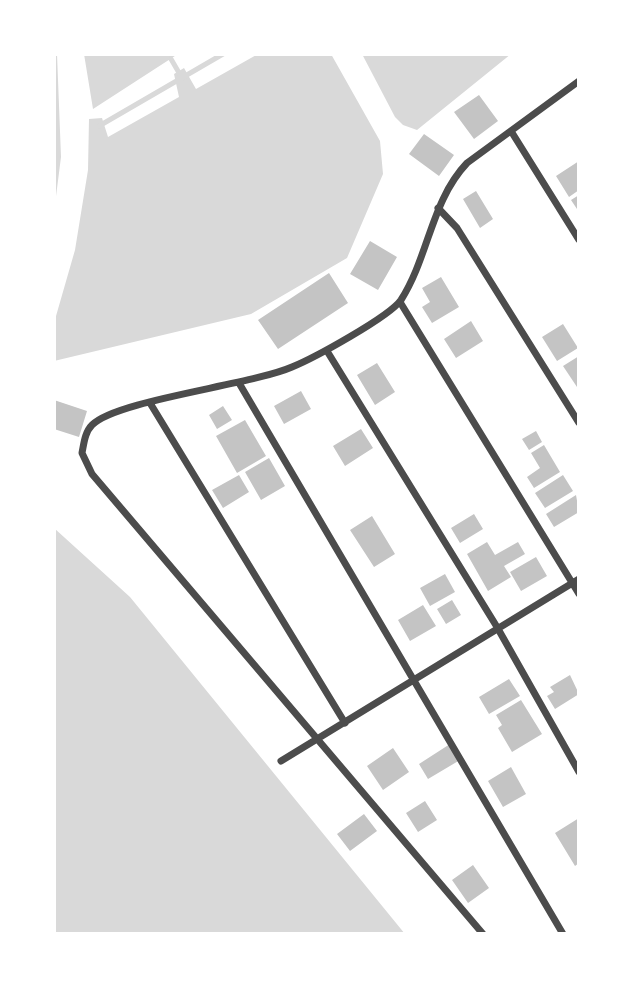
<!DOCTYPE html>
<style>
body{margin:0}
#map{position:relative;width:633px;height:988px;overflow:hidden;background:#fff;font-family:Signika,sans-serif}
canvas{display:block}
.frame{position:absolute;inset:0;border:56px solid #fff;pointer-events:none}
</style>
<div id="map">
<canvas width="633" height="988"></canvas>
<div class="frame"></div>
</div>
<script>
const ctx = document.querySelector('canvas').getContext('2d');
ctx.lineJoin = 'round';
function paint(path, color) { ctx.fillStyle = color; ctx.fill(path, 'evenodd'); }
function trace(path, color, width, dash) { ctx.strokeStyle = color; ctx.lineWidth = width; ctx.lineCap = dash ? 'butt' : 'round'; ctx.setLineDash(dash || []); ctx.stroke(path); }
paint(new Path2D(`
 M54 54H57L61 157 54 212Z
 M84 54H178L93 109Z
 M258 54H331L380 141 383 174 347 258 251 314 54 361V323L75 250 88 170 89 119 102 118 108 137 179 97 174 74 184 68 196 89Z
 M362 54H511L417 130 403 125 395 117Z
 M54 528 130 597 405 934H54Z`), '#d9d9d9');
trace(new Path2D(`
 M171 59 182 78
 M99 126 223 54`), '#d9d9d9', 5);
paint(new Path2D(`
 M479 95 498 121 474 139 454 112Z
 M424 134 454 155 439 176 409 154Z
 M579 161V190L569 197 556 176Z
 M476 191 493 219 480 228 463 199Z
 M579 195V212L571 200Z
 M370 241 397 257 378 290 350 274Z
 M329 273 348 303 278 349 258 320Z
 M441 277 459 307 432 323 422 307 430 302 422 288Z
 M471 321 483 341 456 358 444 339Z
 M563 324 578 348 557 361 542 337Z
 M579 356V390L563 366Z
 M377 363 395 392 375 405 357 375Z
 M301 391 311 409 284 424 274 406Z
 M54 400 87 411 79 437 54 429Z
 M223 406 232 420 217 429 209 415Z
 M245 420 266 456 237 473 216 436Z
 M361 429 373 448 345 466 333 446Z
 M536 431 542 442 529 450 522 439Z
 M544 445 560 472 534 488 527 477 540 468 531 453Z
 M269 458 285 486 261 500 245 472Z
 M239 475 249 492 223 508 212 490Z
 M563 475 573 491 545 508 535 493Z
 M576 495 579 512 554 527 546 514Z
 M474 514 483 529 460 543 451 528Z
 M372 516 395 554 374 567 350 530Z
 M487 542 495 555 518 542 525 554 504 566 511 577 488 591 467 554Z
 M536 557 547 576 521 591 510 572Z
 M445 574 455 592 430 606 420 588Z
 M452 600 461 615 446 624 437 609Z
 M423 605 436 626 410 641 398 620Z
 M570 675 579 694 555 709 547 696 554 692 550 687Z
 M509 679 520 696 489 714 479 697Z
 M521 700 542 734 512 752 498 728 502 725 496 715Z
 M450 744 460 760 428 779 419 764Z
 M393 748 409 772 383 790 367 766Z
 M511 767 526 794 503 807 488 781Z
 M425 801 437 820 418 832 406 813Z
 M364 814 377 831 350 851 337 834Z
 M579 818V863L575 866 555 833Z
 M473 865 489 888 468 903 452 880Z`), '#c4c4c4');
trace(new Path2D(`
 M511 131 579 240
 M438 208 457 228 579 423
 M400 302 579 594
 M327 351 497 627 579 772
 M239 383 563 934
 M150 403 345 723
 M281 761 579 579
 M483 934 92 474 82 453C84 443 85 432 92 425 116 400 251 385 292 367 314 358 389 317 401 300 429 256 431 201 467 163L579 81`), '#4c4c4c', 7);
</script>
